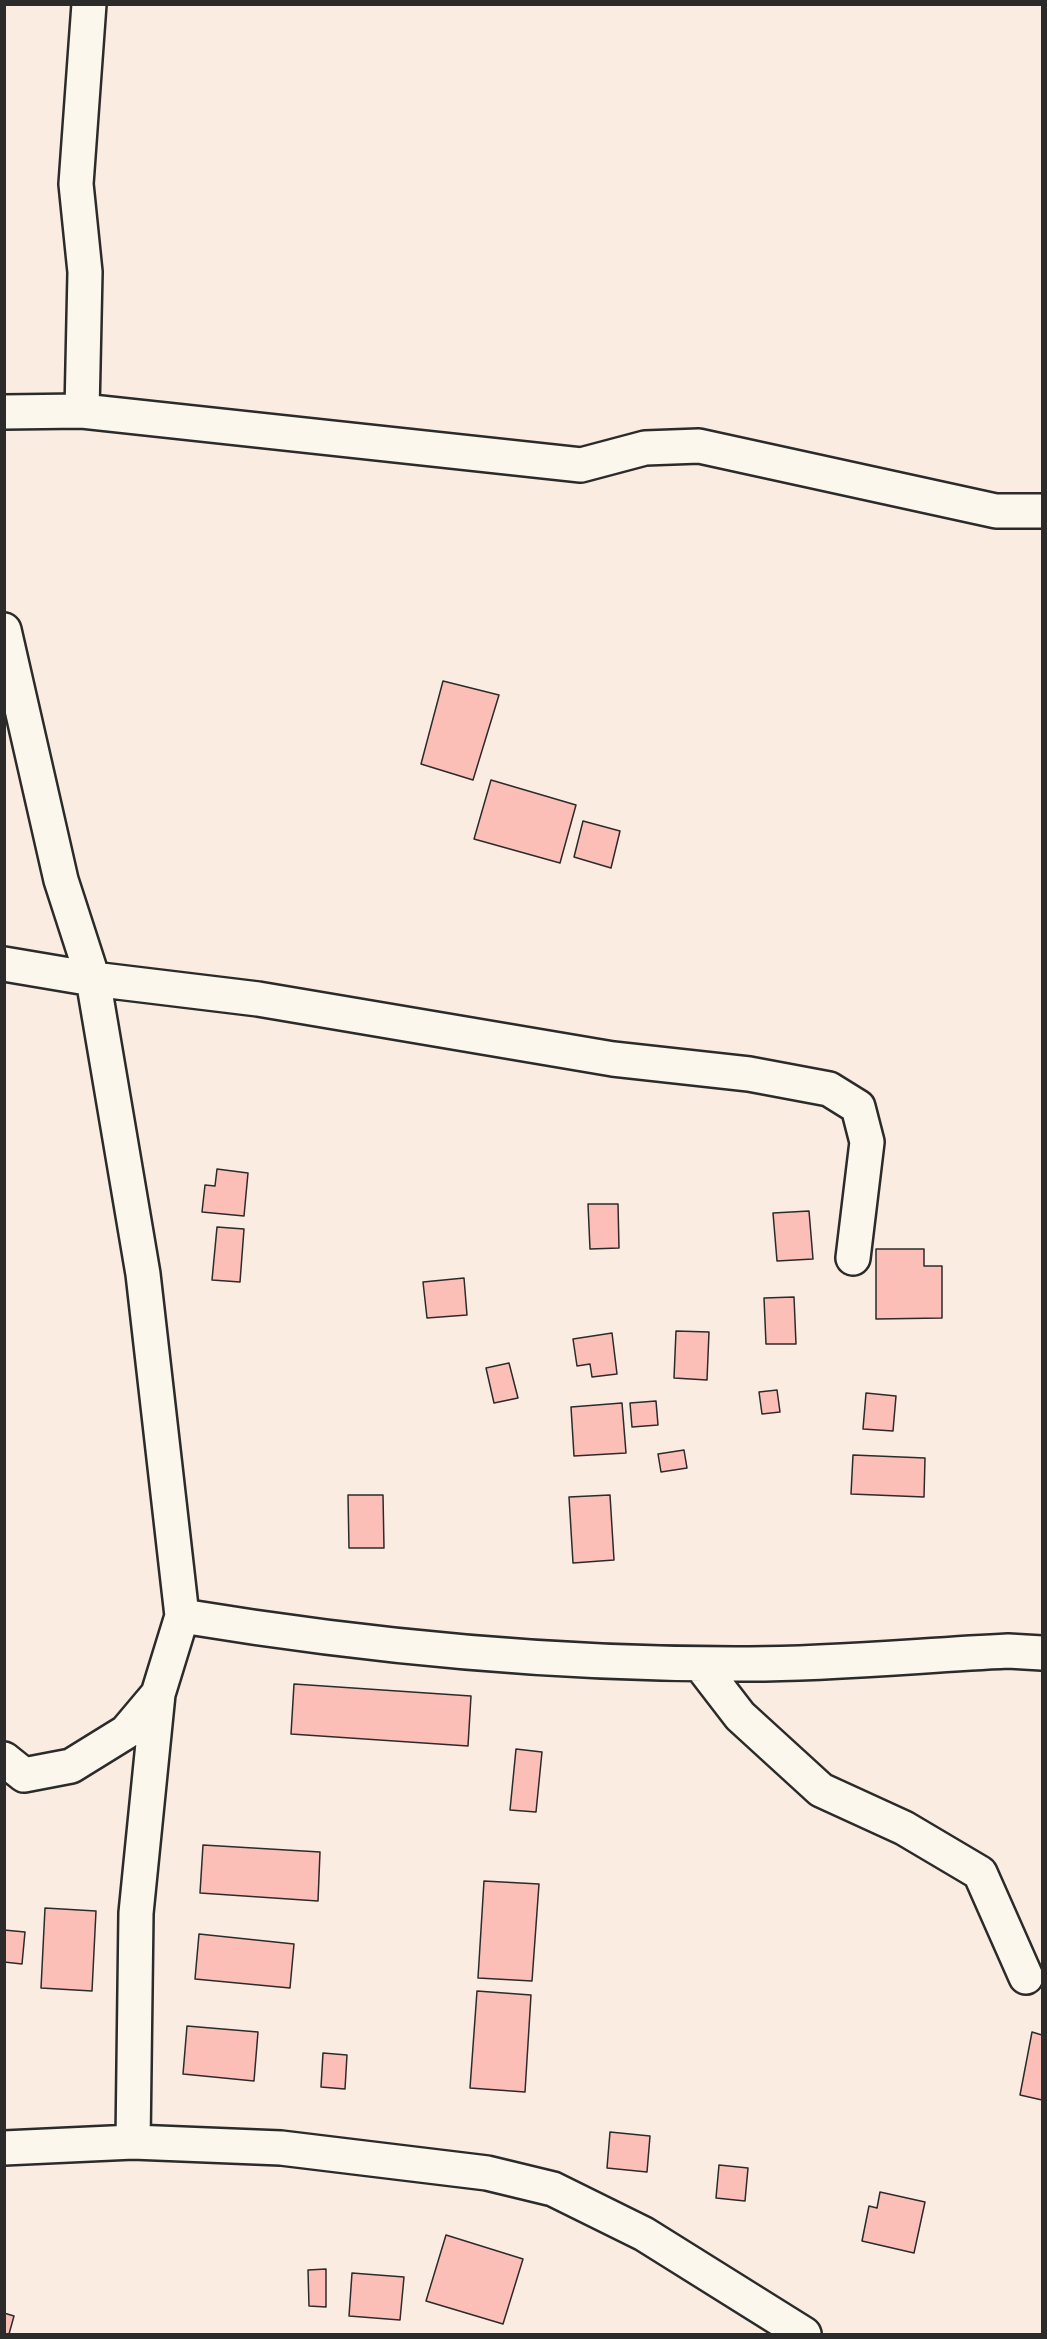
<!DOCTYPE html>
<style>
body{margin:0}
#map{position:relative;width:1047px;height:2339px;overflow:hidden;background:#fbece2;font-family:"Patrick Hand",sans-serif}
canvas{display:block}
.frame{position:absolute;inset:0;border:6px solid #2b2b2b;pointer-events:none}
</style>
<div id="map">
<canvas width="1047" height="2339"></canvas>
<div class="frame"></div>
</div>
<script>
const ctx = document.querySelector('canvas').getContext('2d');
ctx.lineJoin = 'round';
function paint(path, color) { ctx.fillStyle = color; ctx.fill(path, 'evenodd'); }
function trace(path, color, width, dash) { ctx.strokeStyle = color; ctx.lineWidth = width; ctx.lineCap = dash ? 'butt' : 'round'; ctx.setLineDash(dash || []); ctx.stroke(path); }
const building = new Path2D(`
 M443 681 499 695 473 780 421 764Z
 M491 780 576 805 560 863 474 839Z
 M583 821 620 831 611 868 574 857Z
 M217 1169 248 1173 244 1216 202 1212 205 1185 215 1186Z
 M588 1204H618L619 1248 590 1249Z
 M809 1211 813 1259 777 1261 773 1213Z
 M217 1227 244 1229 240 1282 212 1280Z
 M876 1249H924V1266H942V1318L876 1319Z
 M464 1278 467 1315 427 1318 423 1282Z
 M794 1297 796 1344H766L764 1298Z
 M676 1331 709 1332 707 1380 674 1378Z
 M612 1333 617 1374 592 1377 590 1364 577 1366 573 1339Z
 M509 1363 518 1398 494 1403 486 1368Z
 M777 1390 780 1412 762 1414 759 1392Z
 M866 1393 896 1396 893 1431 863 1429Z
 M656 1401 658 1425 632 1427 630 1403Z
 M622 1403 626 1453 574 1456 571 1407Z
 M684 1450 687 1468 661 1472 658 1454Z
 M853 1455 925 1458 924 1497 851 1494Z
 M348 1495H383L384 1548H349Z
 M610 1495 614 1560 573 1563 569 1497Z
 M294 1684 471 1696 468 1746 291 1734Z
 M516 1749 542 1752 536 1812 510 1810Z
 M203 1845 320 1852 318 1901 200 1893Z
 M484 1881 539 1884 532 1981 478 1978Z
 M45 1908 96 1911 92 1991 41 1988Z
 M4 1930 25 1932 22 1964 4 1962Z
 M199 1934 294 1944 290 1988 195 1979Z
 M477 1991 531 1995 525 2092 470 2088Z
 M187 2026 258 2032 254 2081 183 2074Z
 M1032 2032 1042 2035V2100L1020 2095Z
 M323 2053 347 2055 345 2089 321 2087Z
 M610 2132 650 2136 647 2172 607 2168Z
 M719 2165 748 2168 745 2201 716 2198Z
 M880 2192 925 2202 914 2253 862 2241 869 2206 877 2208Z
 M446 2235 523 2259 503 2324 426 2301Z
 M326 2269V2307L309 2306 308 2270Z
 M352 2273 404 2277 400 2320 349 2316Z
 M4 2313 14 2316 9 2334H4Z`);
paint(building, '#fbbfb8');
trace(building, '#2b2b2b', 1.5);
const minor = new Path2D(`
 M82 411 85 272 76 184 89 4
 M4 412 82 411 581 465 645 448 699 446 996 511H1042
 M4 630 61 880 93 979 143 1274 182 1616 158 1694 136 1913 133 2142
 M4 964 93 979 258 999 613 1059 749 1074 829 1089 858 1107 867 1142 853 1258
 M182 1616C370 1647 560 1665 750 1664 836 1664 923 1655 1008 1651L1042 1653
 M700 1664 740 1716 821 1790 904 1828 980 1873 1026 1977
 M4 1759 24 1775 71 1766 126 1732 158 1694
 M4 2148 133 2142 281 2148 487 2173 553 2189 644 2234 804 2334`);
trace(minor, '#2b2b2b', 38);
trace(minor, '#fbf7ec', 33);
</script>
